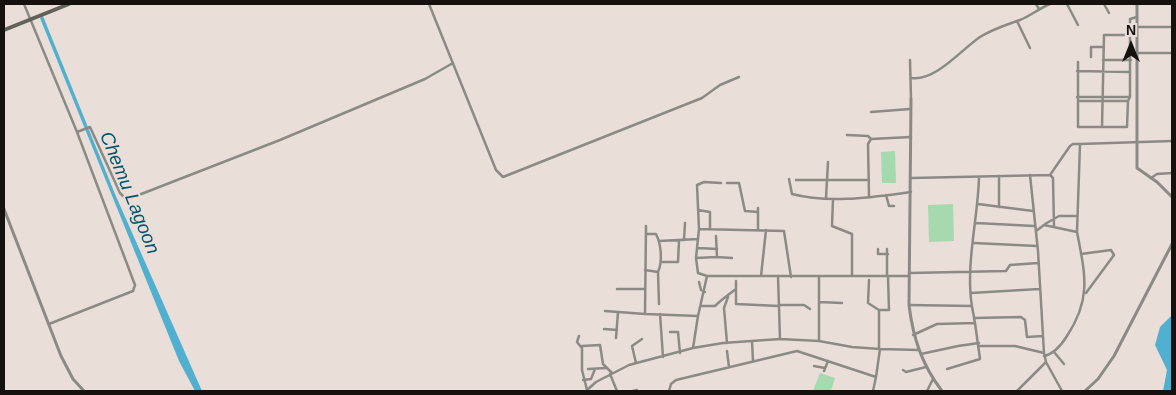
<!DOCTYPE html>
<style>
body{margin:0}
#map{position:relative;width:1176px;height:395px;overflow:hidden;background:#eaded8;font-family:Helvetica,sans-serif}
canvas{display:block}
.frame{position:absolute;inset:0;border:5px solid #14110f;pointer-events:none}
.north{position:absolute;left:1106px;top:20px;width:50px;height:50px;-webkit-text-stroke:4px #eaded8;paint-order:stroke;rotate:0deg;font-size:14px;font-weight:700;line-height:20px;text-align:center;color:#14110f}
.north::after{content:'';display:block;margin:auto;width:18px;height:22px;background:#14110f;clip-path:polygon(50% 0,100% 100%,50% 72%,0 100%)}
</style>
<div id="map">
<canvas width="1176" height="395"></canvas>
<div class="frame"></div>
<div class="north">N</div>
</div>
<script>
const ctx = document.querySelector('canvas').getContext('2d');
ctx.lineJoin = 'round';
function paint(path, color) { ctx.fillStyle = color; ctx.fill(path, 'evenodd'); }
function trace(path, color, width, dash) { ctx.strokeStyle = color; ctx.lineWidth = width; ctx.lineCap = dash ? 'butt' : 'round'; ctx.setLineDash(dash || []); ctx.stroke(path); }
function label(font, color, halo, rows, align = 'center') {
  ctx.font = font + ' Helvetica,sans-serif'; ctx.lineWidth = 4; ctx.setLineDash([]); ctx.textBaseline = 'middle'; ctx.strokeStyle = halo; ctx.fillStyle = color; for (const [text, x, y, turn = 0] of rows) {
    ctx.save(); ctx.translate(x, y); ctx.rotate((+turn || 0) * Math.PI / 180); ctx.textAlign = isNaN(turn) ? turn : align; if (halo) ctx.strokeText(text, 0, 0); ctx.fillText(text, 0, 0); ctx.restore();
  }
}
paint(new Path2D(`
 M895 151 896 183H882L881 152Z
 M953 204 954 241 929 242 928 205Z
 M820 373 835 378 831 391H813Z`), '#a6d9ad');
paint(new Path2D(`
 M43 16 115 194 202 391H195L179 361 40 18Z
 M1172 315V391H1163L1167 370 1155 345 1160 327Z`), '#51b0cf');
trace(new Path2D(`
 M24 4 77 132 135 285 133 291 49 324
 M429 4 496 170 503 177 702 98 720 85 739 77
 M1036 4 1039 9
 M1067 4 1078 25
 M1104 4 1109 13
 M1017 21 1030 48
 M1138 27H1172
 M1138 53H1172
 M1091 57V47H1104
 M910 60 911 99
 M1103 60H1131
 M1078 62V127H1127L1128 101 1130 97
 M1077 71 1130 72
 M912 78C936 81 962 49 980 37 993 29 1006 25 1020 20 1030 16 1040 8 1050 4
 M1130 96V19L1137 17
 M1077 97H1130
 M1078 101H1128
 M871 112 910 109
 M1102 127 1104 35H1130
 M77 132 90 127 120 193 125 198H131L280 140 425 79 453 63
 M847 135 868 136 871 139
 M871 139 911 137
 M1030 175 1038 251 1044 353
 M1050 175 1053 178 1054 226
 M1050 175 1070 146 1073 144H1079
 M911 178 1050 175
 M1151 178 1157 174 1172 173
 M789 179 792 194C830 204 873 197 911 192
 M796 180H869
 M721 183 704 182 697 185 699 229 696 258 698 273 707 276H778
 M727 183H739L745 211 758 212
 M886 195 889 206H894
 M869 196 868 144 871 139
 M826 198 828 162
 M833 199 832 226 852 234V276
 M978 204 1033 211
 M999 207V176
 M698 210 710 212V229
 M976 223 1034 226
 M1045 224 1059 216H1076
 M646 226 645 314 698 316 693 348
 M699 229 784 231 791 277
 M758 229V208
 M1036 231 1044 225 1077 232C1085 274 1092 298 1067 336 1062 344 1054 354 1044 356
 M1077 232 1080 144 1172 141
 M646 234H656C661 244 663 261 658 272
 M684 240 685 223
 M659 241 698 239
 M974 243 1037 246
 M698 248 717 249
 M878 249V254H888
 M1081 254 1111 250 1114 255 1086 293
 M717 257 732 258
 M696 258 717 257 716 236
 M661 262H678L679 241
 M645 270 658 272 659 304
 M910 273 1006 271 1010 265 1038 263
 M761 276 766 230
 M887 276V249
 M819 277V341
 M869 280 868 303 879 310
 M736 281V304L779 306
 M699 282 701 290 705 292
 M617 289H645
 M971 293 1039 289
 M819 302 842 303
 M779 305H804L810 309
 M909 305 972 306
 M701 306H715C722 299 728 295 736 289
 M605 311 645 314
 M660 314 663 357
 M698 316 707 276
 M974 317C963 272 978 222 979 177
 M604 329 617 330
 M670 332H678L680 353
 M913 335 937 324 975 323 974 318 1021 317 1025 320 1027 337 1043 336
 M579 336 577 342 581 347
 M616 338 618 312
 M780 339 778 276H909
 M752 341 753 361
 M727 343 724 308 728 297
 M980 346H1015L1044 353 1046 362 1062 391
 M879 348V310H889L888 276
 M880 349 918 350
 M727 351 729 367
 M1054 352 1064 364
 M921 354 958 346 979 343
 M636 363 632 346 642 339
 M814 366 825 368
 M588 369 606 368
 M947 369 980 359 975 323
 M903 370 906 372 926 367
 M824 371 828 361
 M610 374 617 391
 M583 380 591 379 595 369
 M587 390 582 370V346L600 345 603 364 612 373
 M586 391 596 382 629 365 693 348 723 343 780 339 819 341 852 347 880 349 876 377
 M633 391 637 390
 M669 391 671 384 676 380 797 351 876 377 873 391
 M927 391 933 379
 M1017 391 1046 362`), '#8b8a85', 2.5);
trace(new Path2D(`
 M1137 4V168L1157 182 1172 197
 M911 99 909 305C913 338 922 365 942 391
 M4 209 61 356 73 379 84 391
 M1085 391 1098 379 1114 356 1172 244`), '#8b8a85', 3);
trace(new Path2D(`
 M4 30 69 4`), '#63615a', 4);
label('italic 19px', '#00566c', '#eaded8', [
 ["Chemu Lagoon",129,193,68]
]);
</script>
